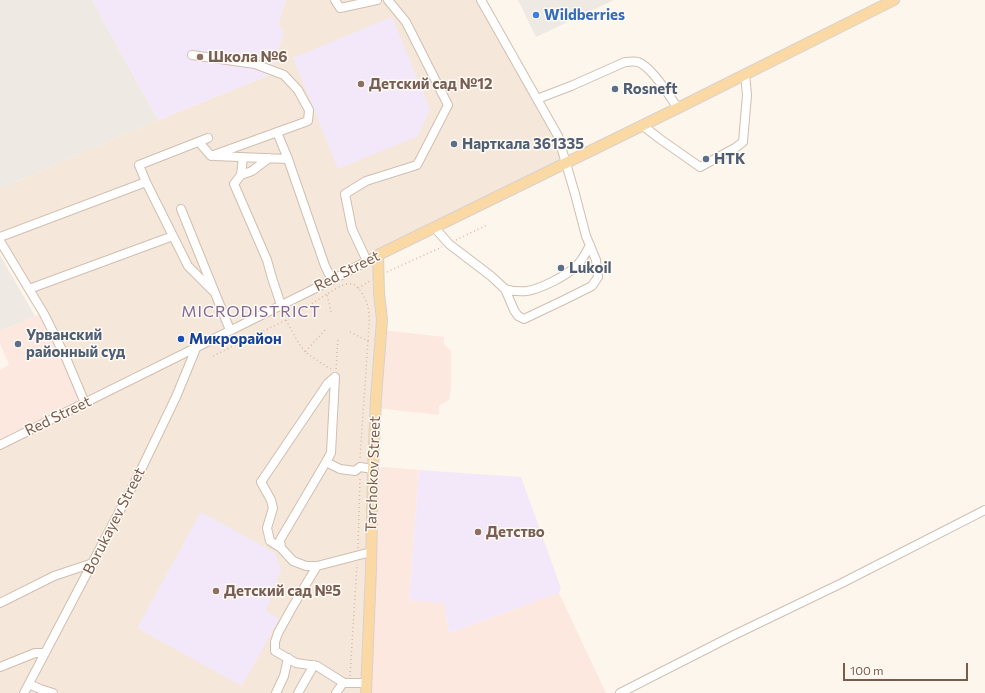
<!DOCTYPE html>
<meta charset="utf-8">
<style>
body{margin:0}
#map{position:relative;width:985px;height:693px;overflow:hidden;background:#fdf6ec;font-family:Commissioner,sans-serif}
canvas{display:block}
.scale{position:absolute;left:843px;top:663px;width:125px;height:18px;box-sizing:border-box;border:2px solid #7a5c4d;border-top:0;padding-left:5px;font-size:12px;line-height:14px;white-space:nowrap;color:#7a5c4d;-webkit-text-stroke:3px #fffaf3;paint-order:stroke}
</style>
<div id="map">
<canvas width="985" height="693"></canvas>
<div class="scale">100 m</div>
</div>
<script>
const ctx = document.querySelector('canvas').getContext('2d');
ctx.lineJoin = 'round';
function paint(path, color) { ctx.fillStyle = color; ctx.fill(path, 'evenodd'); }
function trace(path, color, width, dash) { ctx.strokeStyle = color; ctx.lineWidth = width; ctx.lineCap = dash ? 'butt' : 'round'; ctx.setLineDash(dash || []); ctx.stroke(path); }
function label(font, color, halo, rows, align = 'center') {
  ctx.font = font + ' Commissioner,sans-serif'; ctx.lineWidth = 3; ctx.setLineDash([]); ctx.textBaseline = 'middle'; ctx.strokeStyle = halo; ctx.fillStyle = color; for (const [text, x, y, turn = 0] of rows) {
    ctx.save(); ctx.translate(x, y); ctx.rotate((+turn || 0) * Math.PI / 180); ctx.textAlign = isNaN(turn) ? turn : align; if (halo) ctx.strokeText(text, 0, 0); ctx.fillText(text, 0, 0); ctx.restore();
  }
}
paint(new Path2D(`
 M286 0H481L558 136 566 162 378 255 379 276 366 693H0V445L66 358 0 241V189L158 120 270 75 278 24Z`), '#f5e8da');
paint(new Path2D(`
 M44 314 85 403 0 445V370L9 365 0 344V331L35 316Z
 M382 330 444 337V344L451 351V389L449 400 439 406V415L376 408Z
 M384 467 419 470 409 600 444 602 449 633 559 593 606 693H366L373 469Z`), '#fde8e0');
paint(new Path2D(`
 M0 0H92L158 120 0 189Z
 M518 0H614L536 37Z
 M0 255 35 316 0 331Z`), '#efe9e4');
paint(new Path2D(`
 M92 0H286L278 24 284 33 270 75 158 120Z
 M392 17 430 110 418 136 338 169 293 58Z
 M419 470 521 477 561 588 559 593 449 633 444 603 409 600Z
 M201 512 275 553 281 570 266 611 279 619 242 686 137 628Z`), '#f3e8fa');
const minor = new Path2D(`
 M335 0 340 8 377 0
 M192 55 255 64 284 75 298 90 309 110 308 121 211 156 199 142
 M537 99 571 86 625 62C629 62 634 61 638 62 652 67 669 96 678 108
 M642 125 660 139 700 167 735 148 743 142 747 95 745 74
 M277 132 288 159 325 266 332 280
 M215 156 288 159
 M243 157 241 175 234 184 267 260 272 278 281 305
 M241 175 252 171 269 158
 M146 182 139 165 208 138
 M181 209 230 330
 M434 227 449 244 491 276 505 289 514 310 518 316 524 319 564 300 592 286 598 277 596 260 586 236 575 194 558 136 481 0
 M0 237 146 182 188 266 214 292
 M0 241 44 314 66 358 85 403
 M367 261 352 229 345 194 366 181 417 165 428 144 448 105 406 22 388 0
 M29 289 173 236
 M505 289C512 291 519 292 527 291 540 289 564 277 574 268 582 262 586 253 590 245
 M0 445 332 280 378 255
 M281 548 270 541 267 528 273 508 271 500 261 482 328 383 335 377 331 453 326 462 340 469 355 471 360 467 373 469
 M317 566H306L293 561 281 548 280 540 326 462
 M0 603 54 576 93 563
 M0 667 35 653H45
 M367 683H344L317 666 296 663 275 651V642L278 633 293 606 317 566 371 552
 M29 684 40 689 53 693
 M24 693 138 476 176 397 197 346
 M276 693 284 676 288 658
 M298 693 314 665
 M336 693 343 683
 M620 693 732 636 842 583 985 510`);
const major = new Path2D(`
 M366 693 371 569 373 469 376 398 382 320 379 293 378 255 678 108 894 0`);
trace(minor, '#d1beb0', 10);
trace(major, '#dad1cd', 12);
trace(new Path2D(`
 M456 240 487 225
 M387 272 442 247
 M358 288 370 281
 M331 312 327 294C334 290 344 282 353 284 357 286 359 289 362 293 372 309 369 322 368 341
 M286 320 298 342 305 352
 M325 330 305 352 321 363 331 369
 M350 332 368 341 360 458
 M213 356 286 320 327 294
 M336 369 338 338
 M358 548 360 478
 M350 676 357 564`), '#d9b8a5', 1.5, [1, 3]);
trace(minor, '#fff', 8);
trace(major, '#fbd9a5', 10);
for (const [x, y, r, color] of [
 [536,15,4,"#3f7fe0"],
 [200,57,4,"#8d6e63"],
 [361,84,4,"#8d6e63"],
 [615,89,4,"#5c6f8a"],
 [454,144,4,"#5c6f8a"],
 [706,159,4,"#5c6f8a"],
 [561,268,4,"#5c6f8a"],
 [181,339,4,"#1a4fb4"],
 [18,344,4,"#5c6f8a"],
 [478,532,4,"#8d6e63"],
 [216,591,4,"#8d6e63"]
]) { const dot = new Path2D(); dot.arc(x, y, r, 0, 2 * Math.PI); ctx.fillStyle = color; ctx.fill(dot); trace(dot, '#fffaf3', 1.5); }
label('bold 15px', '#366cbe', '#fffaf3', [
 ["Wildberries",544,15]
], 'left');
label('bold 15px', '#785e54', '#fffaf3', [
 ["Школа №6",208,57],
 ["Детский сад №12",369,84],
 ["Детство",486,532],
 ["Детский сад №5",224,591]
], 'left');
label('bold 15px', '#4e5e75', '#fffaf3', [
 ["Rosneft",623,89],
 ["Нарткала 361335",462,144],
 ["НТК",714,159],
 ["Lukoil",569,268],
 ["Урванский",26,335],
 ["районный суд",26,352]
], 'left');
label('15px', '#7a5c4d', '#fffaf3', [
 ["Red Street",347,271,-27],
 ["Red Street",58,416,-26],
 ["Tarchokov Street",373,474,-88],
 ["Borukayev Street",114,521,-63]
]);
label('bold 15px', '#164399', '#fffaf3', [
 ["Микрорайон",189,339]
], 'left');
ctx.letterSpacing = '1px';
label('16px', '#846695', '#fffaf3', [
 ["MICRODISTRICT",251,312]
]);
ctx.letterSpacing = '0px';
</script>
